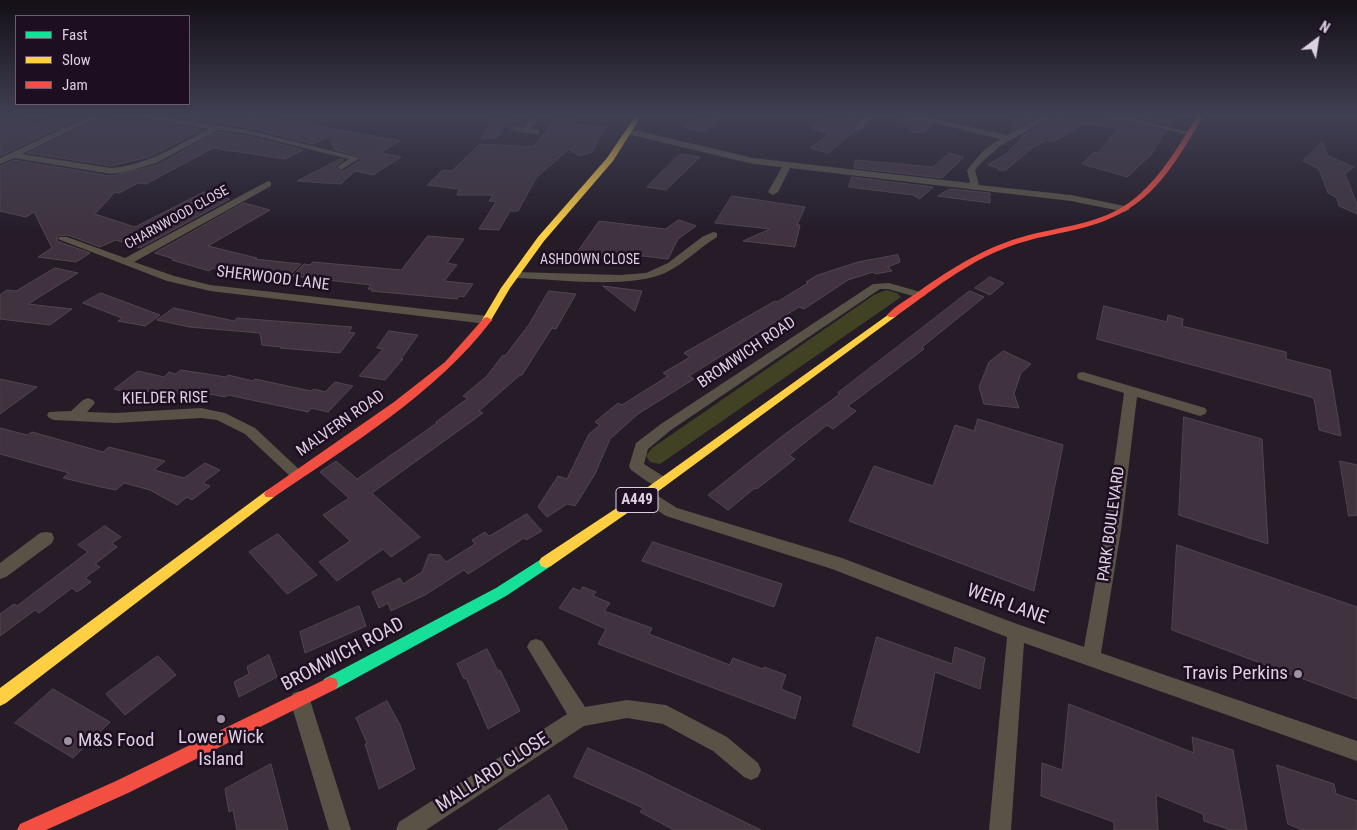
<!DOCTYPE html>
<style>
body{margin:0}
#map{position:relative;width:1357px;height:830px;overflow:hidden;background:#251c28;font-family:"Roboto Condensed",sans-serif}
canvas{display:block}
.legend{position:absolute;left:15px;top:15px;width:175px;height:90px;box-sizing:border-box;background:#1e0e22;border:1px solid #6a5c6e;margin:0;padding:6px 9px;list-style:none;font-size:15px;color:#dcd1e0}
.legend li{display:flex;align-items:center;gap:10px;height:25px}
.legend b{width:25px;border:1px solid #6a5c6e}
.north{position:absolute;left:1292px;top:15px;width:50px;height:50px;-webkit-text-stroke:4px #1e0e22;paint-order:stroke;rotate:31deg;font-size:14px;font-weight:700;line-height:20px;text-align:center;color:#dcd1e0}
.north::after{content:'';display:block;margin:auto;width:18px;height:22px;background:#dcd1e0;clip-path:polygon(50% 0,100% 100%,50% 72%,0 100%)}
</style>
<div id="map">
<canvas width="1357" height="830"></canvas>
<ul class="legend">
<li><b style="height:6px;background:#16e098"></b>Fast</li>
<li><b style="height:6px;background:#ffcf43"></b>Slow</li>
<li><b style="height:6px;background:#f24e42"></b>Jam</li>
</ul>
<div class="north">N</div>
</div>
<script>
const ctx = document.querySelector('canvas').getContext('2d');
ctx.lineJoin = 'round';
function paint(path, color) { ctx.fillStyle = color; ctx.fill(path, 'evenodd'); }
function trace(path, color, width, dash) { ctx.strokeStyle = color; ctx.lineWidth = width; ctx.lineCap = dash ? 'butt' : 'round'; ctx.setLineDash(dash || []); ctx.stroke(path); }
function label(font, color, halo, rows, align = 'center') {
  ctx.font = font + ' "Roboto Condensed",sans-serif'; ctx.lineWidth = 5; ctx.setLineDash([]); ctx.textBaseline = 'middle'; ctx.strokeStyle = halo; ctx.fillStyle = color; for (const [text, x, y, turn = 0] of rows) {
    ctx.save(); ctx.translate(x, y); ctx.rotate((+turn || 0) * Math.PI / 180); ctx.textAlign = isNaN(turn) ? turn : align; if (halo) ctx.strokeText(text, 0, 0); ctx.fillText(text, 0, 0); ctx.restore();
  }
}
paint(new Path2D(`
 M886 290 897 293 901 297 660 464 650 462 646 456 652 448 874 295Z`), '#414224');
const building = new Path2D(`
 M10 115H25L26 123 41 125 64 115 85 116 0 156V119Z
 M165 115H241L318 125 316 126 400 141 380 153 401 157 373 175 355 171 341 184 297 181 340 159 344 160 335 167 342 172 361 160 362 157 335 150 329 137 313 144 248 128Z
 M494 115H510L497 138H482Z
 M560 115H578L570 124 606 127 592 152 579 156 569 149 536 178 518 211H510L499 230 479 229 496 202 489 201 493 195H457L459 189 427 185 443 170 452 171 480 144 533 147Z
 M702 115H725L703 132 684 128Z
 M830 115H848L860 118 854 125V132L828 153 810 148 829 134 811 129Z
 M894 115H899L932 124 924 133 913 132Z
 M1018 115H1040L1010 131Z
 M1081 115H1098L1165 131 1152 154 1127 177 1082 164 1094 152 1098 153 1117 129 1085 123 1058 139 1051 142 1046 140 1032 148 1006 170 1000 171 997 168 988 165 1006 154 1023 137H1021L1057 116 1081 121Z
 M1127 115H1178L1170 125Z
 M100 119 140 124 141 119 202 130 149 157 111 166 28 153Z
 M218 132 248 136 303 150 285 159 213 148 146 184 138 183 119 193 115 192 95 214 135 227 204 192 230 199 140 248 116 240 100 247 68 235 57 236V241L90 253 76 262 38 257 52 248 34 212 26 217 0 211V166L14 160 111 176 157 165Z
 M1322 142 1328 156 1354 167 1345 174 1357 204V214L1339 206 1337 198 1328 193 1319 169 1303 161Z
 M949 153 964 157 942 178 854 168 856 160 933 167Z
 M680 154 700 157 666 190 647 187Z
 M852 177 933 187 920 199 913 195 849 187Z
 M950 189 990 193V203L938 196Z
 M732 196 805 207 797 225H800L795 247 743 241 770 229 715 223Z
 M244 203 270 210 208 246 257 258 255 259 301 264 286 279 232 273 213 268 209 271 172 260 174 259 155 253Z
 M679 220 696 226 678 239 668 259 634 255 631 262 576 254 599 221 665 229Z
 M428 236 464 239 447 263 457 265 444 281 473 284 464 297 459 296 457 299 371 291 373 289H368L371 285 292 276 304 264 310 265 313 262 401 270Z
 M898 255 900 262 888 267 892 271 875 274 873 272 848 280 804 309 799 307 689 376 694 379 638 414 610 439 595 474 575 506 567 504 547 517 538 507 558 476 567 479 589 434 600 425 595 422 618 403 622 405 668 376 663 373 690 357 684 353 775 301 777 302 808 283 806 282 818 275 858 262Z
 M55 268 78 273 28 304 72 309 50 325 0 319V295L7 290 16 291Z
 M990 277 1004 283 990 295 975 288Z
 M603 286 642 291 635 311Z
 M549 291 576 294 556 329 552 328 522 375H520L479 411 483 413 372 493 420 537 391 557 383 549 337 581 319 562 350 541 323 515 349 498 320 472 336 461 357 479 437 423 436 422 468 398 463 396 487 376 503 355 505 356 528 326Z
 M970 291 984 297 922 347 924 349 848 406 856 411 833 429 827 425 792 453 789 455 795 459 757 489 755 488 728 510 708 495 781 437 840 394 838 393Z
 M101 293 160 315 145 326 118 321 122 318 83 303Z
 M1104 306 1167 322 1168 315 1183 319 1182 326 1286 352V359L1330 370 1341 436 1319 430 1314 398 1097 339Z
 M174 308 234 321 237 318 352 327 349 332 355 333 340 353 280 348 281 347 262 345 260 333 189 327 157 320Z
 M389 331 418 335 401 359H403L385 380 359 376 383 349 377 348Z
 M1004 351 1031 364 1021 373 1014 394 1019 408 984 404 979 387 989 362Z
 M181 370 226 377 228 375 253 381 255 379 311 391 314 389 325 392 335 382 353 386 328 412 311 408 308 412 228 395 225 397 199 392 193 397 167 391 162 395 142 390 136 395 114 389 138 371 164 377 169 372 175 374Z
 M0 379 37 387 0 414Z
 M1184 417 1262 439 1268 544 1179 515Z
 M978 419 1063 445 1034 591 849 521 874 466 933 486 955 425 974 431Z
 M0 428 27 435 32 432 103 452 109 447 165 461 154 470 184 478 205 463 220 470 203 483 210 486 192 500 187 497 177 505 150 490 124 483 116 490 101 487 63 478 69 473 0 454Z
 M1340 461 1357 465V515L1349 516Z
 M527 514 542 531 526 540 524 538 468 574 464 570 425 595 391 611 388 603 379 608 372 592 400 578 403 584 422 572 429 554 440 555 446 562 475 544 472 540 485 532 489 536Z
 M105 526 121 537 112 543 117 547 95 564 100 567 85 578 91 582 77 592 72 588 39 613 35 610 0 636V614L14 604 17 606 88 552 78 545Z
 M278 534 317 575 287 594 249 552Z
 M653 542 782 584 774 607 642 561Z
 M1177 545 1357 607V699L1172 630Z
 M583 587 596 592 593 596 610 603 604 611 652 628 649 634 730 665 733 658 763 669 764 667 786 675 781 689 801 697 795 719 598 644 606 629 559 608 573 588 580 591Z
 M359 606 366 626 305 653 300 632Z
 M877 637 952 664 955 647 985 658 980 689 935 672 919 753 853 726Z
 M487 649 498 671 500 670 520 711 488 729 466 678 464 679 457 664Z
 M269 655 277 677 239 697 234 682 249 674 247 667Z
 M158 656 176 675 125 715 106 694Z
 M53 689 110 722 73 758 15 723Z
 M387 701 400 725 415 769 379 789 365 744 367 743 356 718Z
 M1069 704 1194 753 1192 737 1233 750 1247 830H1231L1204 821 1203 814 1156 795 1158 830H1114V822L1041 796 1042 763 1062 770Z
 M588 748 642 772 761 830H674L640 812 643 808 574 777Z
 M271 764 288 830H237L233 810 229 812 225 789Z
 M1277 765 1334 784 1336 794 1357 801V830H1303L1288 824Z
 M549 795 568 830H498Z`);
paint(building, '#40333f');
trace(building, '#504650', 1);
paint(new Path2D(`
 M92 115H103L22 154 111 168C148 165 176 146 208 129L127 115H150L248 130 360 158 341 170 337 167 349 159 248 134 218 130 156 163 125 172 111 174 14 158 0 164V158Z
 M534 115H543L530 129 539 130V134L524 133 509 129 513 127 523 128Z
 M866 115H875L861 130H855V126Z
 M901 115H917L1007 135 1045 115H1055L1000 146 982 162 975 170 979 185 1071 195 1125 206 1130 209 1125 212 1071 201 790 168 778 192 773 195 768 192 782 167 753 164 623 133 627 131H639L753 158 970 183 967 170 984 150 1000 139Z
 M1100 115H1117L1194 133 1190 135Z
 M268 181 271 182V186L134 262 174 276 210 285 487 316 493 320 487 324 210 291 167 281 58 239 59 237H67L125 258Z
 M713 232 717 233V237C699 248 685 263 667 272 630 290 557 279 515 278L510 275 515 272 620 275 646 273 668 263 702 237Z
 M889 283 924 293 926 295 920 298 888 289H880L671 430 648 449 644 464 666 478 669 482 666 486C654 490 641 476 631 470L629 466 636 443 661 424 873 284Z
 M1083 372 1205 408 1207 411 1205 414 1200 416 1137 397 1121 530 1101 653 1357 741V761L1024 643 1011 830H989L1007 637 832 569 666 516 640 499 637 495 640 491 645 489 650 491 677 508 842 558 1017 624 1084 647 1105 530 1124 393 1078 379 1077 376 1078 373Z
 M88 398 93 400 95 403 87 412 115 413 201 408 225 413 255 428 304 474 302 478 297 480 292 478 245 434 217 420 201 418 115 423 54 420 49 418 47 415 49 412 71 411 83 400Z
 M46 532 52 533 54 538 52 543 6 577 0 579V563L40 533Z
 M536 639 542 641 585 707 627 700 666 705 727 737 758 763 761 770 758 777 751 780 744 777 713 751 663 724 627 718 584 726 426 830H396L399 822 567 714 527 647 530 641Z
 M300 691 307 693 310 700 351 830H329L290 700 293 693Z`), '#595347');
paint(new Path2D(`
 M546 556 551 558 553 562 551 566 506 596 336 689 330 691 324 689 322 684 324 679 496 588Z`), '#16e098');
paint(new Path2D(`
 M636 115H642L613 161 544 241 510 288 490 322H484L482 320 501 288 538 237 607 158Z
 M892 312 895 313 897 315 895 317 649 498 551 566 546 568 541 566 539 562 541 558 641 492Z
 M270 489 274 491 276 494 274 497 6 703 0 706V688L266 491Z`), '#ffcf43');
paint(new Path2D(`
 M1198 115H1204C1171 170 1151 209 1086 227 1060 234 1034 237 1008 247 967 262 931 291 895 317H889L887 315C895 306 908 299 918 292 953 267 987 246 1029 235 1060 227 1096 224 1124 206 1157 185 1177 148 1198 115Z
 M487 317 492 320C436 394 350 445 274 497H266L264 494 266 491 394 402 445 362 484 318Z
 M330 677 336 679 338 684 336 689 128 793 46 830H17L20 824 116 781Z`), '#f24e42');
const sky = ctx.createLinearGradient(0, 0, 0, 232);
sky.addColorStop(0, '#140f16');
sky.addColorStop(0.5, '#404053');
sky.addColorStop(1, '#40405300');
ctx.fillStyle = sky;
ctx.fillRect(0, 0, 1357, 232);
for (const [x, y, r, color] of [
 [1298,674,5,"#9c92a0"],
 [221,719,5,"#9c92a0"],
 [68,741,5,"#9c92a0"]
]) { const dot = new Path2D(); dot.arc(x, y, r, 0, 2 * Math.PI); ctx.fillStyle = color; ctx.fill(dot); trace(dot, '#1e0e22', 2); }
label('14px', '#dcd1e0', '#1e0e22', [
 ["CHARNWOOD CLOSE",177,218,-29],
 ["ASHDOWN CLOSE",590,260]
]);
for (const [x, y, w] of [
 [637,500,42]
]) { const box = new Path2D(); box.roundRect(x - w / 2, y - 12.5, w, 25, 4); ctx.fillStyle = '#1e0e22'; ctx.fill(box); trace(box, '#dcd1e0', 1); }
label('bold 15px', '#dcd1e0', null, [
 ["A449",637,500]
]);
label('16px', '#dcd1e0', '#1e0e22', [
 ["SHERWOOD LANE",273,279,7],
 ["BROMWICH ROAD",747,353,-34],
 ["KIELDER RISE",165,399,-1],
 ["MALVERN ROAD",341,424,-35],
 ["PARK BOULEVARD",1112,524,-82]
]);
label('19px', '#dcd1e0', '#1e0e22', [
 ["WEIR LANE",1007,605,20],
 ["BROMWICH ROAD",343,655,-28],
 ["MALLARD CLOSE",493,773,-33]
]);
label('19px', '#dcd1e0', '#1e0e22', [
 ["Travis Perkins",1288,674],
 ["Lower Wick",221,738,"center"],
 ["Island",221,760,"center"],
 ["M&S Food",78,741,"left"]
], 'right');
</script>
